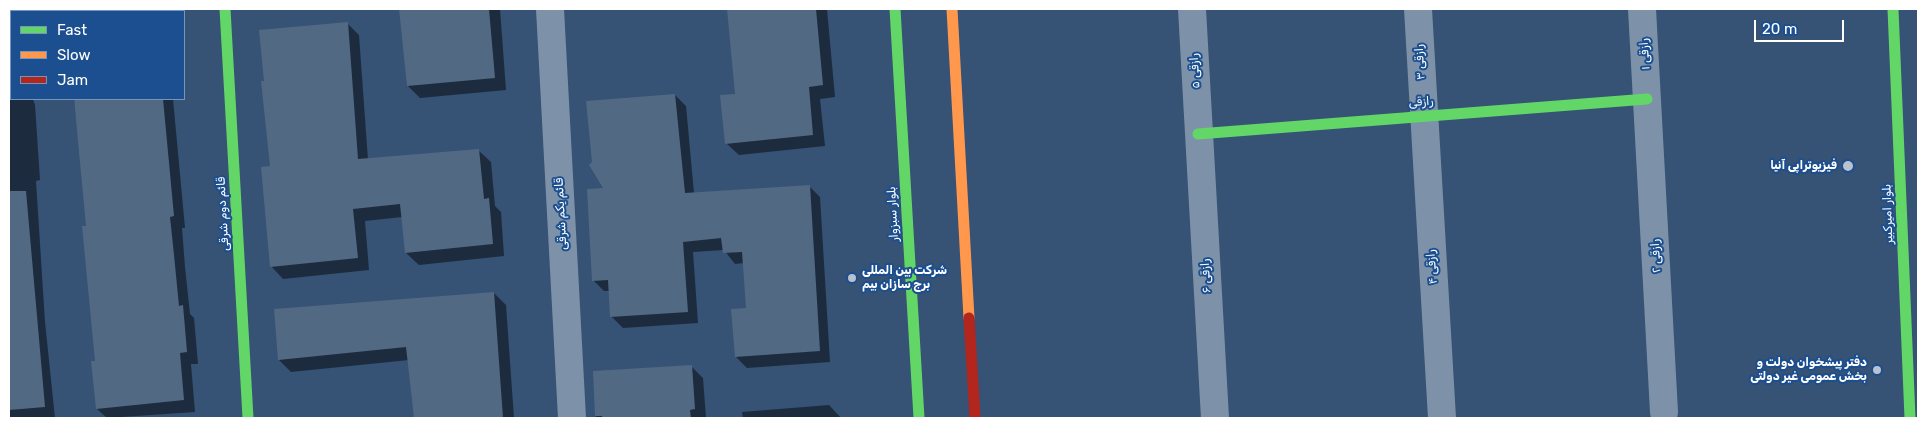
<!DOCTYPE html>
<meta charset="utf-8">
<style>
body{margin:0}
#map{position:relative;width:1927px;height:427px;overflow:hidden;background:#365274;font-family:Rubik,sans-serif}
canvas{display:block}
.frame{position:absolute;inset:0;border:10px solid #fff;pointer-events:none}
.legend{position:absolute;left:10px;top:10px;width:175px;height:90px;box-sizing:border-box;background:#1b4f8f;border:1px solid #7695bc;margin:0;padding:6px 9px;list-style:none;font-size:15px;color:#fff}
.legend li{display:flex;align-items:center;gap:10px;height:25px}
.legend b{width:25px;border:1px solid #7695bc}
.scale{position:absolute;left:1754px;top:20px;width:90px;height:22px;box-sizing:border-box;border:2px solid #fff;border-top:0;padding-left:6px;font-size:15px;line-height:18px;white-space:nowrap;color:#fff;-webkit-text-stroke:4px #1b4f8f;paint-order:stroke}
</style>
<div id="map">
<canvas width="1927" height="427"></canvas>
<div class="frame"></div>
<ul class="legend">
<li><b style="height:6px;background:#63d668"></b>Fast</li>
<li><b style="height:6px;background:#ff974d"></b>Slow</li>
<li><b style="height:6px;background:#b3261e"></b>Jam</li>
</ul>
<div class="scale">20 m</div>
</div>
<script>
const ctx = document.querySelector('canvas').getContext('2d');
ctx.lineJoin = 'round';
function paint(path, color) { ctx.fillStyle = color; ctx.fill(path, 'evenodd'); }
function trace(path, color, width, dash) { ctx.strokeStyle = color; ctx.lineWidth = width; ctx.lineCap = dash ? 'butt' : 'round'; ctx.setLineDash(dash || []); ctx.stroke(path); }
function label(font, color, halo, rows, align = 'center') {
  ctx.font = font + ' Rubik,"Noto Sans Arabic",sans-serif'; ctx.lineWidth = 4; ctx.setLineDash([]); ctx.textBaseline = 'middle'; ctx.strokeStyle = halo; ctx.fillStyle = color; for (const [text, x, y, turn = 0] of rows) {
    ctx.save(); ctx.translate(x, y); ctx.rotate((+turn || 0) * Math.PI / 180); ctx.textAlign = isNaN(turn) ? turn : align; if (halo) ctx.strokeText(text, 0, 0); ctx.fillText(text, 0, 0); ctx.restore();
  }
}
paint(new Path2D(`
 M9 9H32V11H11V99H33L35 105 40 180 36 181 45 322 55 418H9Z
 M73 9H155V11H73Z
 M401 9H500L506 90 420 98 408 86Z
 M728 9H827L835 97 820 99 825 146 739 155 726 143 737 95Z
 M347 23 359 35 368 160 478 150 491 162 495 206 501 212 504 256 419 265 406 253 402 217 365 221 369 270 283 279 271 266V167Z
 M675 95 686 106 694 193 809 186 820 197 830 362 747 368 736 357 748 310 744 263 735 264 724 250 693 252 698 323 623 328 612 317 610 291H604L593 280 605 189Z
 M74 99H173L185 228H182L185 267 190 314 194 318 198 364H191L195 412 107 418 97 409V362L88 227Z
 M494 293 506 305 514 418H415L409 360 291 372 279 360Z
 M691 366 703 378 706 418H596L594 373Z
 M829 405 841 418H743L742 412Z`), '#0007');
paint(new Path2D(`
 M399 9H489L495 78 407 86Z
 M727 9H816L823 85 809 87 813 135 725 144 720 95 735 94Z
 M348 22 358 159 479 149 484 199 489 198 493 244 405 253 400 204 353 209 358 258 270 267 261 167 270 166 261 81H264L259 30Z
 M675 94 685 193 810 185 820 351 735 357 731 309 746 308 742 252 723 253 721 238 683 242 688 312 610 317 608 280 592 281 587 189 603 188 589 165 592 162 586 101Z
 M74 99H163L174 216 170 217 174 255 179 306 183 305 187 352 180 353 184 400 96 409 91 361H95L82 226H86Z
 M9 191H26L45 407 9 410Z
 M494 292 503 418H414L406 347 278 360 274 309Z
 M692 365 695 409 690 410 691 418H602V416H595L593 371Z`), '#526984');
trace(new Path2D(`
 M550 9 572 418
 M1192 9 1215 418
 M1418 9 1442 418
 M1642 9 1664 412`), '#7d92a8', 28);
trace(new Path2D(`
 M225 9 248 418
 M895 9 919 418
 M1893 9 1910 418
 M1198 134 1647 99`), '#63d668', 11);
trace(new Path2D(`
 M952 9 969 318`), '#ff974d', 11);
trace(new Path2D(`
 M969 318 975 418`), '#b3261e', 11);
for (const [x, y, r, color] of [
 [1848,166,6,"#b9c2ce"],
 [852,278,5,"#b9c2ce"],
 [1877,370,5,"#b9c2ce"]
]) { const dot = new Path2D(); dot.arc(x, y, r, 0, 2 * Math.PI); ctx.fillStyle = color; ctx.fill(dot); trace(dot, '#1b4f8f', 2); }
label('12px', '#fff', '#1b4f8f', [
 ["رازقی ۱",1645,54,-94],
 ["رازقی ۳",1420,62,-93],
 ["رازقی ۵",1195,71,-93],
 ["رازقی",1421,102,-4],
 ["قائم دوم شرقی",223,214,-93],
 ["قائم یکم شرقی",561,214,-93],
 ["بلوار سبزوار",893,214,-93],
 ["بلوار امیرکبیر",1888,214,-92],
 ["رازقی ۲",1656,256,-93],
 ["رازقی ۴",1432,267,-94],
 ["رازقی ۶",1206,276,-93]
]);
label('bold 12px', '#fff', '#1b4f8f', [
 ["فیزیوتراپی آنیا",1837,166],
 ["شرکت بین المللی",862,271,"left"],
 ["برج سازان بیم",862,285,"left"],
 ["دفتر پیشخوان دولت و",1867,363],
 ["بخش عمومی غیر دولتی",1867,377]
], 'right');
</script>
